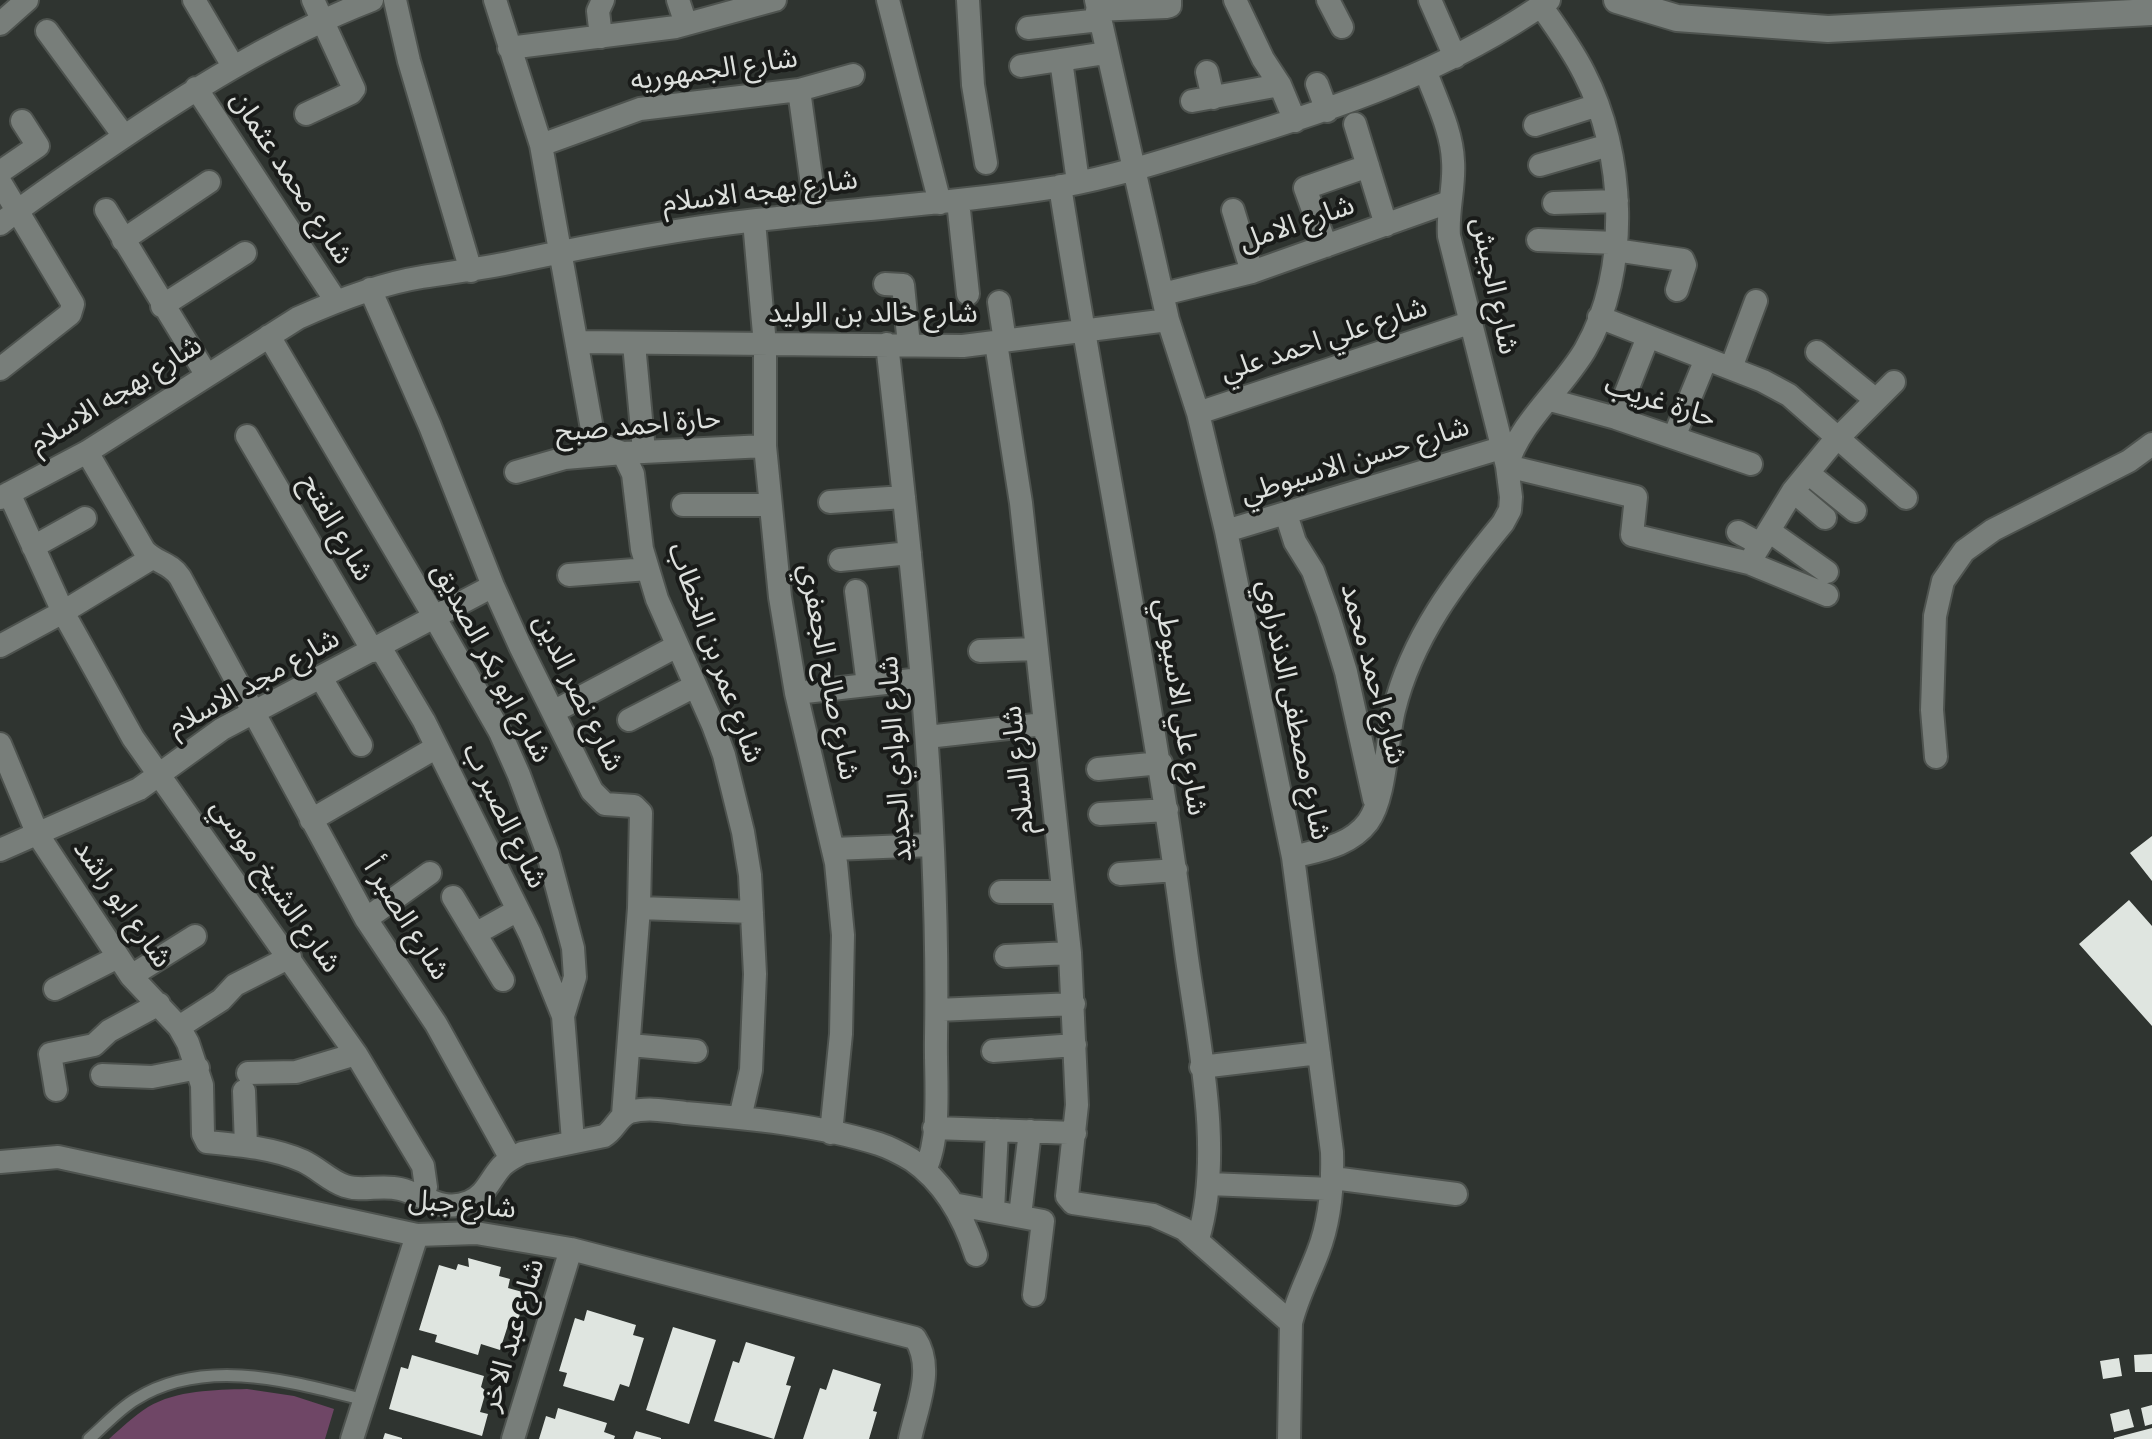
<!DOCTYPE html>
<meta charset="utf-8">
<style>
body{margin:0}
canvas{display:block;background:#2f3430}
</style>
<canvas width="2152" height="1439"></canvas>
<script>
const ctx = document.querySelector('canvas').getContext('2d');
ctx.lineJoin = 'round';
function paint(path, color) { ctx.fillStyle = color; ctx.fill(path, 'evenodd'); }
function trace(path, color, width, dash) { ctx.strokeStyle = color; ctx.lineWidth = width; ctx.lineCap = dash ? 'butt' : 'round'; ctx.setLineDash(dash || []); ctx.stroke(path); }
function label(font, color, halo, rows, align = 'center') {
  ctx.font = font + ' "PT Serif","Noto Sans Arabic",serif'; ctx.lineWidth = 8; ctx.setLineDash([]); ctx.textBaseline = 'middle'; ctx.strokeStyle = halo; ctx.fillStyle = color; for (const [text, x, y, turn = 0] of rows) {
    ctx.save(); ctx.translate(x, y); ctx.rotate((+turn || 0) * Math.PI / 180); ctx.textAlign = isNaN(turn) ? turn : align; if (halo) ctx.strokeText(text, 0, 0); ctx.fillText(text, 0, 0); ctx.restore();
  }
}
paint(new Path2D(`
 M247 1389 294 1396 334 1409 325 1439H109C121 1428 134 1416 148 1407 177 1390 214 1390 247 1389Z`), '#6f4666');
paint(new Path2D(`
 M2152 836V881L2130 853Z
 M2129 900 2152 926V1026L2079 944Z
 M468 1258 501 1267 499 1276 510 1279 508 1288 526 1293 517 1324 509 1322 500 1350 481 1344 478 1355 435 1342 437 1335 419 1330 439 1265 456 1270 458 1264 469 1267Z
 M587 1310 636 1325 633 1335 644 1338 629 1387 620 1384 614 1401 563 1386 567 1373 559 1371 575 1318 584 1321Z
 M673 1327 716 1340 689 1424 646 1410Z
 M746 1342 795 1357 786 1385 791 1386 774 1439 714 1421 733 1361 739 1363Z
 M2152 1354V1372H2135L2134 1355Z
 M412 1355 484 1376 481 1387 486 1391 480 1412 488 1414 482 1436 389 1409 401 1367 408 1369Z
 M2119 1358 2122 1376 2103 1379 2100 1361Z
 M833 1369 881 1384 873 1411 877 1412 869 1439H803L820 1388 826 1390Z
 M2152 1405V1424L2145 1426 2141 1408Z
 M558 1408 607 1423 604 1432 615 1436 614 1439H539L546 1416 555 1419Z
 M2129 1409 2134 1427 2114 1432 2110 1414Z
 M2152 1428V1439H2114V1438Z
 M636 1431 661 1438V1439H633Z
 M385 1433 402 1438V1439H383Z`), '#dfe5e0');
const service = new Path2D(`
 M89 1439C104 1426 119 1409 136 1399 206 1356 292 1382 365 1400`);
const minor = new Path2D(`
 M194 0 233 66
 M395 0 409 61 471 271
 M495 0 541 145 594 440 598 444 623 453 633 474 642 549 657 599 713 725 724 755 743 832 750 875 755 974 751 1070 740 1118
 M678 0 686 24
 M888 0 940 203
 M968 0 973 85 986 163
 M1096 0 1168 320 1198 413 1226 531 1293 857 1332 1152C1333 1185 1330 1221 1318 1252 1309 1276 1297 1298 1291 1323L1289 1439
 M1235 0 1263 59 1280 85 1295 121
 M1328 0 1342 27
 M1430 0 1455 57
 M1097 10 1166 7 1170 6V0
 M0 24 27 0
 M1028 28 1100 20
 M47 31 124 136
 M601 37 598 11 603 0
 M509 48 676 27 775 0
 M1061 60 1078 182
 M1021 66 1106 53
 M1207 72 1213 98
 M1317 84 1327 111
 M196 88 336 301
 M799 90 816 214
 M1192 101 1280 85
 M306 114 351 93 354 89 313 0
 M1355 124 1386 225
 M1535 125 1598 105
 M541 145 640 109 799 90 853 75
 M1540 165 1609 145
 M0 172 38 146 22 121
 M0 182 73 304 70 314 0 369
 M1060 186C1100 442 1153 694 1186 951 1198 1041 1224 1152 1198 1239
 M958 201 968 294
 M1554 203 1617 201
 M106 210 206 374
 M1233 210 1252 272
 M754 221 765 345V446L780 597 796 693 836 863 843 935 841 1034 831 1133
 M0 224C32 199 66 176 100 153 187 93 274 38 372 0
 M123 240 209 182
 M1538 240 1616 243
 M1326 246 1305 188 1368 166
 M1615 250 1683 260 1685 265 1677 290
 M885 284 903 285 909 345
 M370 289 430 426 493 586 520 646 592 791 605 804 634 806 641 813 639 908 623 1115
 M1163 294 1252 272 1449 202
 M999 302 1005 341
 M162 306 245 253
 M1599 317 1763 381 1789 395 1906 498
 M269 336 435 618 500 732 519 775 548 854 573 948 575 977 563 1016 573 1141
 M577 342 963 346 1168 320
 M996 343 1021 503 1070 953 1077 1105 1067 1196 1073 1203 1153 1215 1184 1229 1291 1323
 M634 344 644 451
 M887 344C913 574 940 806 936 1038 935 1077 942 1135 925 1170
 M1817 352 1876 400
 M1731 368 1756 301
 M1550 400 1616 418 1751 464
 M1198 413 1469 323
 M1616 418 1648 337
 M247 436 373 651
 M1674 437 1706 359
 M87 452 144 550C155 563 170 562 180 577L366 919 436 1024 511 1159
 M1507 466C1519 423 1562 389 1585 350 1631 271 1625 152 1584 73 1572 49 1556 27 1541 6
 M1507 466 1636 497 1632 535 1749 563 1827 595
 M516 472 565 458 623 453 765 446
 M1808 473 1855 511
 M1793 491 1825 518
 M9 493 63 612 133 738 356 1054 423 1166 426 1187 421 1197
 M0 498 87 452 298 318C338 300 379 284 422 277 452 272 482 269 513 262 593 245 675 229 757 220 857 209 957 203 1057 187 1113 177 1167 160 1221 143 1337 108 1449 71 1549 0
 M830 502 904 497
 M683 505H770
 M1286 514 1295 542 1313 571 1328 613 1346 672 1374 799
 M1226 531 1501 448
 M1769 531 1827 572
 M1738 532 1760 544
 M33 547 85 518
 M840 560 910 553
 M1749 563 1793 491 1830 446 1894 382
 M569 575 648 569
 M856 591 868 685
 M0 646 63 612 152 558
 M380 647 424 721 530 934 563 1016
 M980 651 1036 649
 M321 678 361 745
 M796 693 921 679
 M553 712 677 646
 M629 720 695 686
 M927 737 1044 724
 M0 744 38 835 131 976 179 1027 188 1043 202 1085 203 1134 207 1142C239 1145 274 1148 303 1161 318 1168 330 1181 345 1186 363 1192 381 1184 400 1189 425 1195 442 1213 469 1202 486 1195 490 1179 502 1166 508 1160 515 1157 522 1153L604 1136C615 1130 618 1116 630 1112 648 1107 668 1111 685 1113 748 1118 819 1125 879 1144 891 1148 902 1154 912 1160 945 1183 964 1218 976 1255
 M1936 757 1932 710 1935 616 1943 581 1964 551 1993 530 2129 461 2152 444
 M1098 769 1161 763
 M1100 814 1167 810
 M311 820 437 747
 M833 849 932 845
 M0 850 139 789 222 729 493 586
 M1293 857C1320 850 1350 846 1368 822 1386 797 1386 742 1394 710 1412 637 1456 580 1503 523L1510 510 1511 497 1507 466 1449 236C1447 210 1455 186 1453 161 1452 131 1436 100 1426 72
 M1120 874 1176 870
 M1001 892H1063
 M453 897 503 980
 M639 908 752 912
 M366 919 430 873
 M475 934 518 910
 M1006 956 1070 953
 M131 976 195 936
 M55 989 118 957
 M937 1010 1074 1004
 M179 1027 221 1000 235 985 290 957
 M630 1045 696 1051
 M993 1051 1075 1045
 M1201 1067 1319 1053
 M248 1073 296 1072 356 1054
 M102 1075 152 1077 198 1068
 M56 1090 50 1054 94 1045 109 1031 159 1004
 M244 1091 246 1146
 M934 1128 1075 1133
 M0 1162 58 1157 417 1235 476 1233 571 1249 915 1338C935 1368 917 1406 910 1439
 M1333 1178 1456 1194
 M1209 1184 1331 1189
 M953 1204 1043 1221 1034 1295
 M993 1211 997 1130
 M1020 1216 1030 1131
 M352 1439 417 1235
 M513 1439 571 1249`);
const tertiary = new Path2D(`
 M1617 0 1677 18 1828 29 2152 12`);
trace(service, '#4e534f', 15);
trace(minor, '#4e534f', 26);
trace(tertiary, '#4e534f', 30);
trace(service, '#787e7a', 11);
trace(minor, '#787e7a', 22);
trace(tertiary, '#787e7a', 26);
label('28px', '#dde0dd', '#191b19', [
 ["شارع الجمهوريه",714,70,-8],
 ["شارع محمد عثمان",291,178,57],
 ["شارع بهجه الاسلام",760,192,-7],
 ["شارع الامل",1297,224,-19],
 ["شارع الجيش",1494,286,78],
 ["شارع خالد بن الوليد",873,314],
 ["شارع علي احمد علي",1324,340,-18],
 ["شارع بهجه الاسلام",116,395,-32],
 ["حارة غريب",1660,402,18],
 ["حارة احمد صبح",638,426,-5],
 ["شارع حسن الاسيوطي",1355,461,-17],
 ["شارع الفتح",336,528,60],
 ["شارع عمر بن الخطاب",715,653,70],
 ["شارع ابو بكر الصديق",491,663,62],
 ["شارع صالح الجعفري",828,672,79],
 ["شارع احمد محمد",1373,674,75],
 ["شارع مجد الاسلام",254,683,-29],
 ["شارع نصر الدين",578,693,64],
 ["شارع علي الاسيوطي",1180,707,81],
 ["شارع مصطفى الدندراوي",1293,710,78],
 ["شارع الوادي الجديد",896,759,-94],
 ["شارع السلام",1019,770,-96],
 ["شارع الصبر ب",504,816,64],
 ["شارع الشيخ موسي",275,886,55],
 ["شارع ابو راشد",122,904,55],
 ["شارع الصبر أ",406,920,58],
 ["شارع جبل",462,1205,5],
 ["شارع عبد الاخر",513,1335,-73]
]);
</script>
